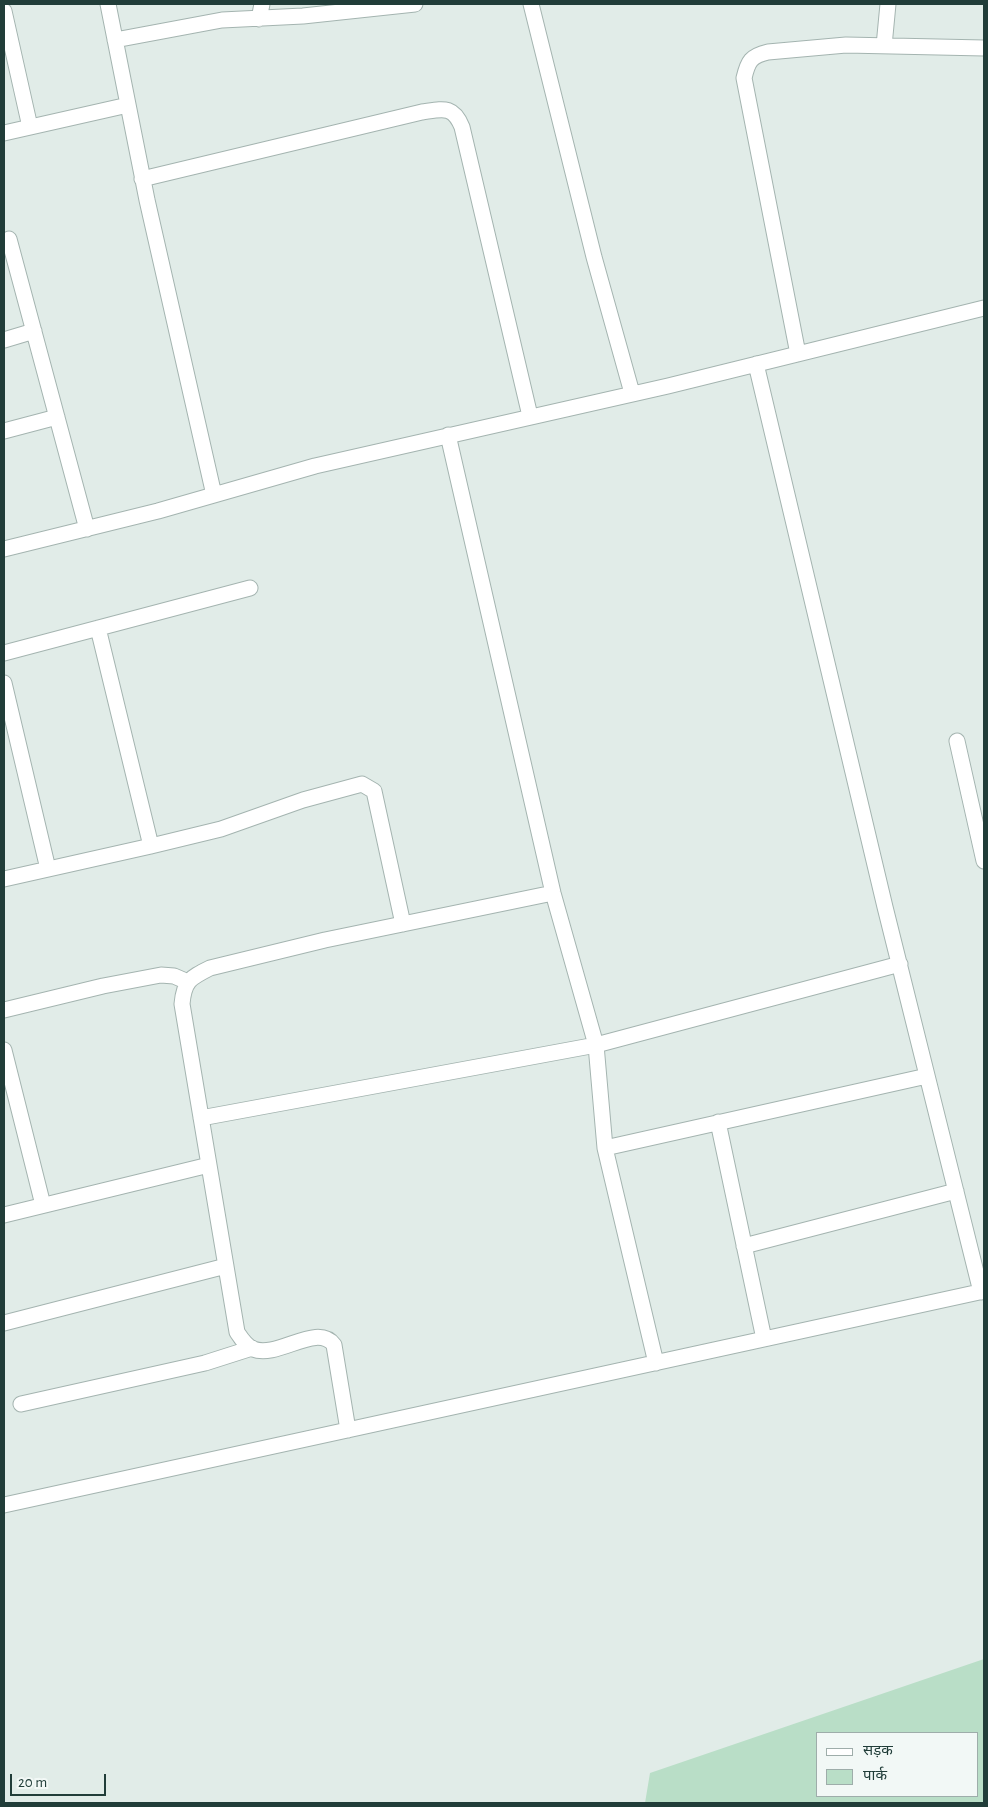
<!DOCTYPE html>
<meta charset="utf-8">
<style>
body{margin:0}
#map{position:relative;width:988px;height:1807px;overflow:hidden;background:#e1ece8;font-family:"Alegreya Sans","Noto Sans Devanagari",sans-serif}
canvas{display:block}
.frame{position:absolute;inset:0;border:5px solid #213d39;pointer-events:none}
.legend{position:absolute;left:816px;top:1732px;width:162px;height:65px;box-sizing:border-box;background:#f2f8f6;border:1px solid #9eadaa;margin:0;padding:6px 9px;list-style:none;font-size:15px;color:#213d39}
.legend li{display:flex;align-items:center;gap:10px;height:25px}
.legend b{width:25px;border:1px solid #9eadaa}
.scale{position:absolute;left:10px;top:1774px;width:96px;height:22px;box-sizing:border-box;border:2px solid #213d39;border-top:0;padding-left:6px;font-size:15px;line-height:18px;white-space:nowrap;color:#213d39;-webkit-text-stroke:4px #f2f8f6;paint-order:stroke}
</style>
<div id="map">
<canvas width="988" height="1807"></canvas>
<div class="frame"></div>
<ul class="legend">
<li><b style="height:6px;background:#fff"></b>सड़क</li>
<li><b style="height:14px;background:#b9dec7"></b>पार्क</li>
</ul>
<div class="scale">20 m</div>
</div>
<script>
const ctx = document.querySelector('canvas').getContext('2d');
ctx.lineJoin = 'round';
function paint(path, color) { ctx.fillStyle = color; ctx.fill(path, 'evenodd'); }
function trace(path, color, width, dash) { ctx.strokeStyle = color; ctx.lineWidth = width; ctx.lineCap = dash ? 'butt' : 'round'; ctx.setLineDash(dash || []); ctx.stroke(path); }
paint(new Path2D(`
 M984 1659V1803H645L650 1773ZM817 1733H977V1796H817Z`), '#b9dec7');
const minor = new Path2D(`
 M108 4 147 200 214 495
 M531 4 594 257 632 393
 M4 11 30 127
 M259 19 262 4
 M115 40 222 20 303 16 415 4
 M884 46 888 4
 M4 133 128 105
 M142 179 422 112C443 109 453 105 462 127L530 416
 M9 239 87 529
 M4 340 34 331
 M798 354 744 78C748 61 751 56 768 52L846 45 984 48
 M756 364 885 907 981 1292
 M4 431 57 417
 M448 435 553 893 596 1045 605 1148 656 1363
 M4 549 158 511 315 466 668 386 984 308
 M98 628 151 846
 M4 653 250 588
 M4 683 48 869
 M957 741 984 861
 M4 879 151 846 221 829 303 800 362 784 374 791 403 924
 M4 1010 103 986 161 975 174 976 188 982
 M4 1050 43 1205
 M201 1118 596 1045 900 964
 M718 1122 764 1339
 M605 1148 927 1076
 M4 1215 209 1165
 M744 1246 956 1191
 M4 1323 226 1266
 M21 1404 205 1363 252 1348
 M348 1430 334 1345C317 1322 278 1359 253 1349 245 1345 241 1338 237 1332L182 1004C184 981 190 978 210 968L325 940 553 893
 M4 1505 984 1291`);
trace(minor, '#a4b4b0', 17);
trace(minor, '#fff', 15);
</script>
